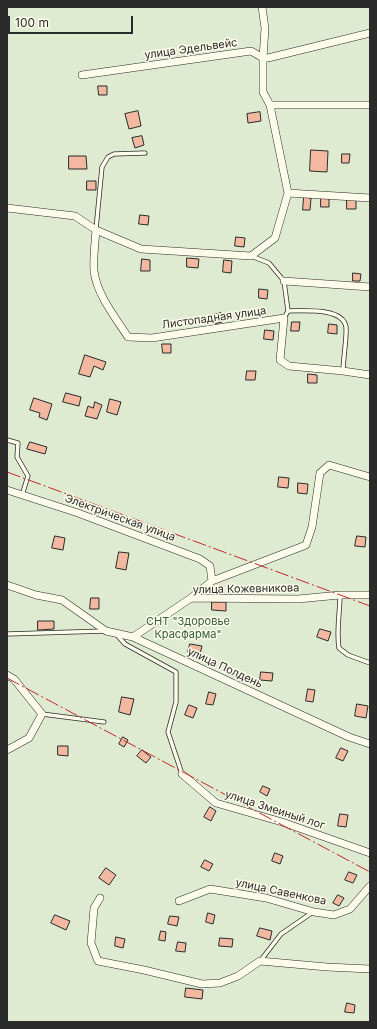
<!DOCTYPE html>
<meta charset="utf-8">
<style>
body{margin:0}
#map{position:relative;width:377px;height:1029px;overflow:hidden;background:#fdfbea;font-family:Inter,sans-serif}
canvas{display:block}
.frame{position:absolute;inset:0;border:8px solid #2b2b2b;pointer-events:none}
.scale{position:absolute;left:8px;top:16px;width:125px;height:18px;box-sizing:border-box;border:2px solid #2b2b2b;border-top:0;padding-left:5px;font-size:12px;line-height:14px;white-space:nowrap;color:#2b2b2b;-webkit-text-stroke:3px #fdfbea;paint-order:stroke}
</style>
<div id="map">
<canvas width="377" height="1029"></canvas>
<div class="frame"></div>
<div class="scale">100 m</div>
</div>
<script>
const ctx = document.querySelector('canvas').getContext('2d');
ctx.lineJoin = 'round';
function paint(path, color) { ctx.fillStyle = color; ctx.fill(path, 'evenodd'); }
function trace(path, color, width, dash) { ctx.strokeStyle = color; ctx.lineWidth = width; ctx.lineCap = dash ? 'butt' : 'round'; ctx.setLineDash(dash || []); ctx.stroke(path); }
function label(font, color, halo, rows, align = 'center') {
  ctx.font = font + ' Inter,sans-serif'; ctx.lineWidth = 3; ctx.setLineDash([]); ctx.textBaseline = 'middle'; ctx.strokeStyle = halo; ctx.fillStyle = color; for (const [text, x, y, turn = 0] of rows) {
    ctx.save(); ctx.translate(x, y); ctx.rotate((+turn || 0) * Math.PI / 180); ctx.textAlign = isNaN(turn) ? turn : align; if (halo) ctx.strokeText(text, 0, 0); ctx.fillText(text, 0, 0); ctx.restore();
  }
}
const green = new Path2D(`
 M7 7H370V1022H7Z`);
paint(green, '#deebd1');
trace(green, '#74746e', 1);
const building = new Path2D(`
 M98 86H107V95H99Z
 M138 111 141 126 129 129 125 114Z
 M260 112 261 121 248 123 247 114Z
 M142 136 144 145 135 148 132 138Z
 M311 150 328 151 327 172 310 171Z
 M342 154H350L349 163H342Z
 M69 156H86L87 169H69Z
 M87 181H96V190H87Z
 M304 197 311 198 310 210H303Z
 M321 198H329V207H321Z
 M347 199H356V209H347Z
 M140 215 149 216 148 225 139 224Z
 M236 237 245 238 244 247 235 246Z
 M187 258 199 259 198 268 187 267Z
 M142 259 150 260V271H141Z
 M224 260 232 261 231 273 223 272Z
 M353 273 361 274 360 281H353Z
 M259 289 268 290 267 299 259 298Z
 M221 313 222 322 214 324 213 315Z
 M292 322H300L299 331H291Z
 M329 324 337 325V334L328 333Z
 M265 330 274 331 273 340 264 339Z
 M162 344H171V353H163Z
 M85 355 106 362 103 370 94 366 90 377 79 374Z
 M247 371H256L255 380H246Z
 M308 374 317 375V383H308Z
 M66 393 81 397 79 406 63 402Z
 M34 398 52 404 47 420 39 417 40 413 30 410Z
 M110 399 121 402 117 415 107 412Z
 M95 402 102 405 97 419 85 416 88 406 93 408Z
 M30 442 47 447 45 454 27 449Z
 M279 477 289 478 288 488 278 487Z
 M298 483 308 484 307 494 298 493Z
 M55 536 65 538 63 550 52 548Z
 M357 536 366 537 365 547 355 546Z
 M119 552 129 553 126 570 116 568Z
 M91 598H99V609H90Z
 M212 602H226V611L212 610Z
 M38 621H54V629L38 630Z
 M320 629 331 632 328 641 317 637Z
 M190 644 202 646 200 654 188 652Z
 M261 672 273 673 272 681 260 680Z
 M308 689 315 690 313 702 306 701Z
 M209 692 216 694 213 705 206 704Z
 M122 697 134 699 130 715 119 712Z
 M357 704 368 706 366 718 355 716Z
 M189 705 197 708 193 718 185 715Z
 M123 737 128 740 124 747 119 744Z
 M58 746H68V756L58 755Z
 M341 748 348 751 343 761 336 758Z
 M142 750 151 757 146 763 137 756Z
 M263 786 270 789 267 796 260 792Z
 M210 807 216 811 211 821 204 817Z
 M340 814 348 815 346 827 338 826Z
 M275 853 283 856 280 864 272 861Z
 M205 860 213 864 209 871 201 867Z
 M106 868 116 875 109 885 99 878Z
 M349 872 357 875 353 883 345 880Z
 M338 895 344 898 339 906 333 903Z
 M208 913 215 915 213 924 206 922Z
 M55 915 70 921 66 930 51 923Z
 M170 916 179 917 177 926 168 924Z
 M260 928 272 931 270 940 257 936Z
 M161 931 166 932 165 941 159 940Z
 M116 937 125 939 123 948 115 946Z
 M220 938 233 939 232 947 219 946Z
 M178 942 186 943 185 952 176 951Z
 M186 988 203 990 202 999 185 997Z
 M347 1003 355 1005 354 1013 345 1012Z`);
paint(building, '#f2b8a0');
trace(building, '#2b2b2b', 1);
const service = new Path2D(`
 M96 229 102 167 108 157 114 154 145 153
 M251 256 269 263 284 281 288 311 284 318
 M288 311C303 311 343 307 346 327 347 337 343 360 343 371
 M7 440 18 443 17 457 28 476 22 495
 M340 595C340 613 336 631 339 648L348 655 370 663
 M7 634 105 631
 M117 635 125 644 176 672V702L168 732 182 774
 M42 714 104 722
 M261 960 281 934 313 912`);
const minor = new Path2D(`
 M82 75 251 51 263 58H268L370 33
 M270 105H370
 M288 193 370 198
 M7 208 75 216 96 230 141 249 251 256 275 238 288 193 270 105 263 92V58L265 28 262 7
 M96 230C95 244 93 257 94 271 97 295 115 317 128 337L152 338 284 318 280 360 289 366 343 371 370 375
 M284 281 370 287
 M7 490 78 513 200 559 210 566 212 581
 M7 585 36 595 62 600 106 631 133 637 349 737 370 744
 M191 598 212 581 306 545 312 527 320 473 329 465 370 477
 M133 637 191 598 298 599 340 595H370
 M7 675 14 679 42 714 29 738 7 750
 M182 774 216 803 282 822 370 853
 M100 898 94 908 91 943 98 961 144 970 202 984 220 983 238 976 260 961 327 967 370 969
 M179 901 210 889 266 898 314 912 334 915 350 909 370 886`);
trace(service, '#2b2b2b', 5);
trace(minor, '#2b2b2b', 8);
trace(service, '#fdfbea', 3.5);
trace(minor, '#fdfbea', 7);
trace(new Path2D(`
 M7 472 370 606
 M7 678 370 872`), '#c62828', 1, [14, 3, 2, 3]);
label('11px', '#2b2b2b', '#fdfbea', [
 ["улица Эдельвейс",191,49,-8],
 ["Листопадная улица",214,318,-8],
 ["Электрическая улица",120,518,20],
 ["улица Кожевникова",246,589,-1],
 ["улица Полдень",225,668,25],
 ["улица Змеиный лог",275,810,18],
 ["улица Савенкова",281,892,12]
]);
label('11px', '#34623c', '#fdfbea', [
 ["СНТ \"Здоровье",188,622],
 ["Красфарма\"",188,635]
]);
</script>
